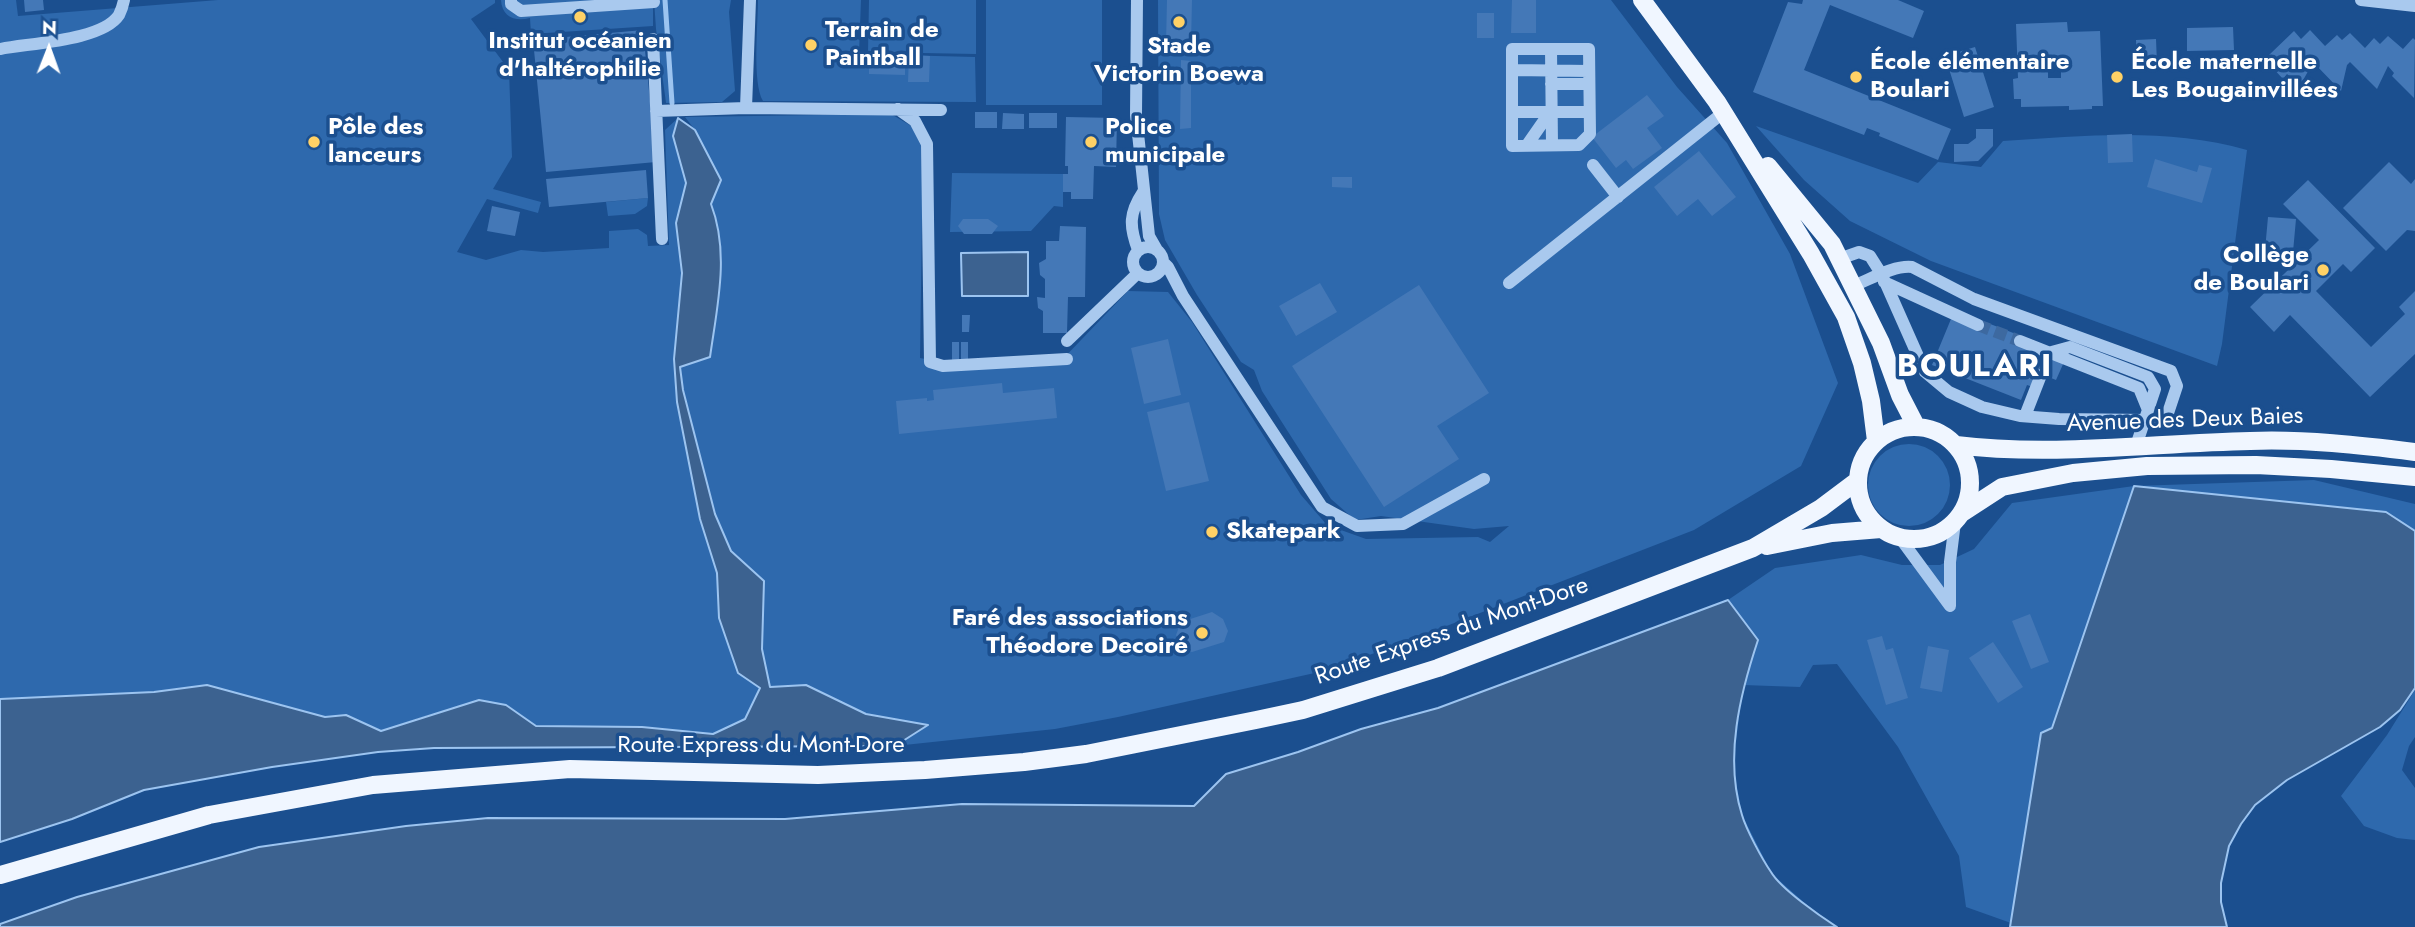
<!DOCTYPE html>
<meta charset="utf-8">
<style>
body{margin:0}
#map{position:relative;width:2415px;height:927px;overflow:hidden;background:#1b4f8f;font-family:Jost,sans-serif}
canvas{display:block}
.north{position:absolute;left:14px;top:14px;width:70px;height:70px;-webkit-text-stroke:5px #1b4f8f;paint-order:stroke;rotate:1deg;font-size:19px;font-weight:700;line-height:28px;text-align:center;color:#fff}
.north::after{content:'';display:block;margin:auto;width:24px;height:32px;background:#fff;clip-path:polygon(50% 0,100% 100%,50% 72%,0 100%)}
</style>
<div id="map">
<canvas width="2415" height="927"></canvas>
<div class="north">N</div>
</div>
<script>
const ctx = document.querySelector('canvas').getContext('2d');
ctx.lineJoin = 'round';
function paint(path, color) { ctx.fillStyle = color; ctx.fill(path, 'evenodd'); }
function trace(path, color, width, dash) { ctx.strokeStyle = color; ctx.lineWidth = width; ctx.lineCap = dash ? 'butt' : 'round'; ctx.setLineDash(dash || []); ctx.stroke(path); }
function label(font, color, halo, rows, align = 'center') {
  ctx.font = font + ' Jost,sans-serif'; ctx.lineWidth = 7; ctx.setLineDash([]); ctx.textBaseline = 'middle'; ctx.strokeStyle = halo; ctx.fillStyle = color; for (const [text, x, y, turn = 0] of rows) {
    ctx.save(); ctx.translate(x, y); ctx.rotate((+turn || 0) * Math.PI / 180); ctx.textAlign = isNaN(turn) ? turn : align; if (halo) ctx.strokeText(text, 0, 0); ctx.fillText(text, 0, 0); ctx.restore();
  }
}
paint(new Path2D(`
 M0 0H16L18 16 218 0H495V3L471 19 509 70 512 157 493 189 541 202 538 213 487 199 457 252 486 260 521 250 543 252 609 248V231L638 229 647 235 648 246 669 245 665 130 678 118 674 139 686 183 676 223 683 273 674 368 710 357C717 310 729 250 711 204L721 180 695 130 685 117 891 114 913 127 923 149 920 358 941 362 1058 364 1128 291 1168 292 1192 322 1301 495 1327 525 1366 539 1478 537 1490 542 1509 526 1474 529 1381 516 1355 520 1331 499 1262 391 1254 370 1241 362 1197 295 1165 240 1159 214 1158 0H1611L1677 87 1727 143 1790 254 1838 383 1801 466 1694 530 1413 639 1328 670 1118 717 1055 729 895 746 927 725 866 714 806 685 760 688 745 719 713 734 642 727 536 726 506 705 429 715 381 731 346 715 325 717 207 685 154 692 0 699Z
 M501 0H653V26L531 34 530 18C515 22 502 17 501 0Z
 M654 0H731L729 12 735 91 722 102 666 103 656 29Z
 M758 0H861L859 54 975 57 976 102 763 101C752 83 758 24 758 0Z
 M869 0H976V54L868 52Z
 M986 0H1102V105H986Z
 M1756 126 1918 183 1938 162 1981 167 2003 141C2084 136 2167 127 2247 150L2222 344 2217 366 1931 261 1850 221 1804 180Z
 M952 173 1063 174V207L1054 206 1031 231 950 232Z
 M648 198 647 206 635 214 608 216 606 202Z
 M1868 485a41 41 0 1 1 82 0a41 41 0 1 1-82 0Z
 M2314 480 2415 504V677L2051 728 2042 733 2011 923 1966 907 1959 856 1898 747 1837 664 1813 665 1800 687 1743 685 1733 765 1742 815 1772 874 1816 913 1837 927 962 804 1194 806 1226 774 1298 752 1361 729 1438 708 1728 600 1775 568 1861 555 1902 565H1940L1974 549 2012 503 2134 486Z
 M2415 690V737L2409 746 2402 770 2415 788V840L2397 838 2364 826 2341 796 2387 735Z`), '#2e69ad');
const water = new Path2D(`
 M678 118 695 130 721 180 711 204C730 253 717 307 710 357L680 367 683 390 715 514 731 551 764 581 762 649 770 687 806 685 866 714 928 725 895 746 434 748 378 752 272 767 144 790 72 819 0 842V699L154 692 207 685 325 717 346 715 381 731 479 700 506 705 536 726 642 727 713 734 745 719 760 688 738 673 719 618 717 573 700 519 677 402 674 359 682 273 676 223 686 183 673 136Z
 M1028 252V296H962L961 253Z
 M2134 486 2386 512 2415 531V688L2400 710 2380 727 2287 780 2255 805 2241 824 2229 846 2221 883V902L2227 927H2010L2041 733 2052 728Z
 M1728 600 1758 640C1740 694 1724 758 1742 815 1746 829 1762 859 1771 872 1781 889 1820 916 1837 927H0V924L77 897 259 847 406 826 488 818 785 819 962 804 1194 806 1226 774 1298 752 1361 729 1438 708Z`);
paint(water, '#3c6290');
trace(water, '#9cc4f0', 2);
trace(new Path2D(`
 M665 0 672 103`), '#9cc4f0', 5);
paint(new Path2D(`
 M24 0H43L44 10 25 12Z
 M1167 0H1192L1191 44H1166Z
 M1512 0H1536V33H1511Z
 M1803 0H1898L1924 11 1913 38 1830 5 1804 70 1951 129 1938 160 1879 136 1880 133 1867 128 1864 135 1753 92 1788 2 1802 4Z
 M1477 13H1494V38H1477Z
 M2067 22 2068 32 2100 31 2103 106H2092V109L2069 110V106L2021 107V99H2014L2013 79 2018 78 2016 24ZM2048 58H2061V78H2048Z
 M2233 27 2234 50 2187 51V28Z
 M643 30 656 162 546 172 533 40Z
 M2310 30 2325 46 2337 35 2342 40 2350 33 2365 48 2374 38 2380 44 2388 36 2403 49 2413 38 2415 40 2414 98 2392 76 2394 73 2388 66 2377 89 2350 62 2347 65 2341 91 2313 62 2300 86 2287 74 2283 79 2271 66 2276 62 2269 55 2294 31 2301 39Z
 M2156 39 2157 64 2137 65 2136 40Z
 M1975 47 1994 107 1964 117 1945 56Z
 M869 55H905V75L869 74Z
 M909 55 930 56 929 82H908Z
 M1181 60 1191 61V128L1180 129Z
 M1647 95 1664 116 1647 128 1662 148 1633 169 1626 160 1616 168 1592 137Z
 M975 112H997V128H975Z
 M1003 113 1024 114V129H1002Z
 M1029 113H1057V128H1029Z
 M1066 117 1117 118 1116 167 1094 166 1093 199H1071V192H1063V174H1068V166H1065Z
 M1976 129H1993V146L1978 161 1954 162V144H1968L1976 138Z
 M2132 134 2133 162 2108 163 2107 135Z
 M1699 151 1736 197 1712 216 1698 199 1677 216 1654 187Z
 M2155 159 2197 172 2199 165 2212 168 2202 203 2147 187Z
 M2389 162 2411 184 2415 179V231L2407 230 2386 251 2343 208Z
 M646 170 648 198 549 207 546 179Z
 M1332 177H1352V188L1332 187Z
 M2308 180 2375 248 2351 272 2343 264 2316 291 2371 347 2405 314 2399 307 2415 291V354L2370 397 2290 315 2274 332 2250 307 2319 240 2283 204Z
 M492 206 520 212 515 236 487 231Z
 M2268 217 2296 219 2292 263 2264 261Z
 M963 219H988L998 226 992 234H964L958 226Z
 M1060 226 1086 227 1085 297H1068L1067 333H1043V311L1038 308 1037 297 1045 298V279L1040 275 1039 263 1046 259V241H1059Z
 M1320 283 1337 312 1296 336 1279 306Z
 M1419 285 1489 393 1437 426 1459 459 1384 507 1292 366Z
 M962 315H970L969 332H962Z
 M1951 319 1980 320 2021 336 2064 362 2056 380 2039 373 2033 387 2027 385 2021 400 1932 365Z
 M1168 339 1181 395 1144 404 1131 348Z
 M952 342H959V360H952Z
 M961 342H968V359H961Z
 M1002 383 1003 393 1054 388 1057 418 899 434 896 401 927 398V401L934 400 933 390Z
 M1189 402 1209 481 1166 491 1147 412Z
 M1212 612 1223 619 1228 631 1224 642 1192 652 1184 650 1176 635 1181 622Z
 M2030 614 2049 662 2031 669 2012 621Z
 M1882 636 1886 650 1893 648 1908 698 1886 705 1867 640Z
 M1993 642 2023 687 1998 703 1969 658Z
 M1928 646 1949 650 1942 692 1920 688Z`), '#4478b7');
trace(new Path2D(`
 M1978 325 2020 341
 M2041 375 2048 355`), '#3d69a0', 12, [12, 6]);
trace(new Path2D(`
 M511 0V4L521 11 654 2
 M750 0 746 108 941 110
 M1137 0 1136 115 1149 236 1157 250
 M2361 0 2415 6
 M653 39 662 239
 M0 49C29 43 102 41 119 15 121 11 123 5 124 0
 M1512 49H1589L1590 134 1579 145 1512 146Z
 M1551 49 1552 145
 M1512 70 1589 71
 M1551 84H1589
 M898 109 915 121 927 144 930 362 943 366 1067 359
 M656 111 746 108
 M1512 112H1589
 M1527 145 1550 112
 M1593 165 1618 197
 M1133 262a15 15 0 1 1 30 0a15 15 0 1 1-30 0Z
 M1138 250C1129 226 1129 213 1143 192
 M1839 259 1859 252 1870 256 1882 275 1925 372 1949 392 1982 407 2020 416 2059 419 2145 420H2158L2167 416 2177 386 2171 371 1974 299 1912 267C1894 265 1871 279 1853 286
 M1163 262 1168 267 1183 296 1322 507 1357 526 1403 524 1484 479
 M1884 282 1978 325
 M1509 283 1724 112
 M1067 341 1138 273
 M2020 341 2139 388 2148 410 2136 446
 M2048 353 2070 347 2148 377 2155 389 2148 410
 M2025 416 2041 375
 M1900 538 1950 606V562L1955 522`), '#a9c9ee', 12);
trace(new Path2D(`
 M1642 0 1717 102 1811 254 1846 317 1862 363 1871 401 1876 441
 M1768 166 1832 244 1881 343 1900 395 1916 426
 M1858 483a56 56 0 1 1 112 0a56 56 0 1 1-112 0Z
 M1956 445C2053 457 2153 443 2250 441 2305 439 2360 445 2415 452
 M1962 513 2002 487 2073 473 2147 466 2256 465 2331 469 2415 477
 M1767 546 1832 533 1881 529
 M0 875 209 815 373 785 570 769 818 775 925 770 1024 762 1086 754 1256 720 1303 710 1438 668 1753 548 1821 508 1857 481`), '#f0f6ff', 18);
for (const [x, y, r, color] of [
 [580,17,7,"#ffd166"],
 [1179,22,7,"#ffd166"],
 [811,45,7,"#ffd166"],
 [1856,77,7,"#ffd166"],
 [2117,77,7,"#ffd166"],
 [314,142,7,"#ffd166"],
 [1091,142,7,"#ffd166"],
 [2323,270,7,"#ffd166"],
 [1212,532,7,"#ffd166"],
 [1202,633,7,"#ffd166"]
]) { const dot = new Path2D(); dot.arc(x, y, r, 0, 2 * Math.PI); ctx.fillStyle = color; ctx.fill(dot); trace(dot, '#1b4f8f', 2.5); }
label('bold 24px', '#fff', '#1b4f8f', [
 ["Terrain de",825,31],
 ["Paintball",825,59],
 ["Institut océanien",580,42,"center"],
 ["d'haltérophilie",580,70,"center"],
 ["Stade",1179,47,"center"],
 ["Victorin Boewa",1179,75,"center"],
 ["École élémentaire",1870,63],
 ["Boulari",1870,91],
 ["École maternelle",2131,63],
 ["Les Bougainvillées",2131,91],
 ["Pôle des",328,128],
 ["lanceurs",328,156],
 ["Police",1105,128],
 ["municipale",1105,156],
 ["Collège",2309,256,"right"],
 ["de Boulari",2309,284,"right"],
 ["Skatepark",1226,532],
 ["Faré des associations",1188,619,"right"],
 ["Théodore Decoiré",1188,647,"right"]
], 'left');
label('24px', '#fff', '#1b4f8f', [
 ["Avenue des Deux Baies",2185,421,-2],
 ["Route Express du Mont-Dore",1452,632,-19],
 ["Route Express du Mont-Dore",761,746]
]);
ctx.letterSpacing = '2px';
label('bold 32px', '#fff', '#1b4f8f', [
 ["BOULARI",1975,368]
]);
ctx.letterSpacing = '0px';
</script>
